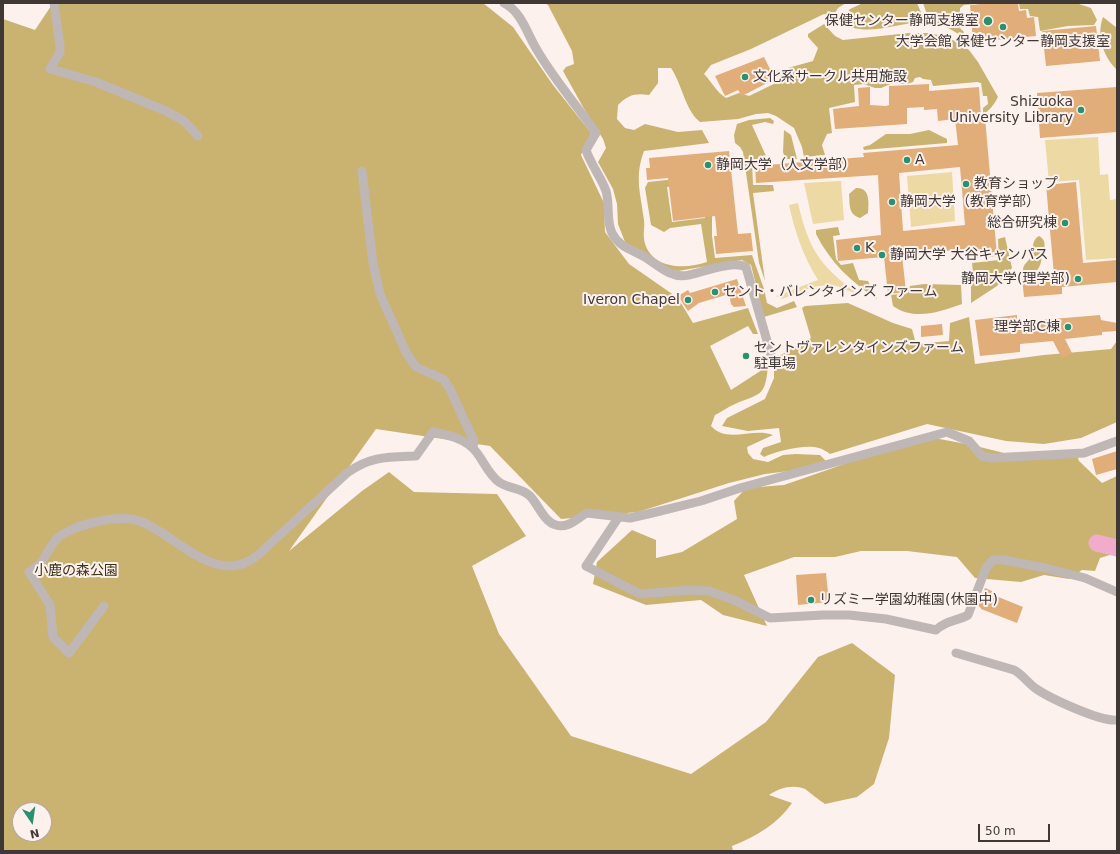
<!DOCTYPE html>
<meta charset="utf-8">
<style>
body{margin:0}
#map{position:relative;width:1120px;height:854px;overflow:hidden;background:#fdf1ed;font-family:"DejaVu Sans",sans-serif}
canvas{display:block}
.frame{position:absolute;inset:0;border:4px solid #3f3835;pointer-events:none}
.north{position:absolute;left:12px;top:802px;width:40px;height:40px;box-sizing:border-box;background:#fdf1ed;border:1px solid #b1a7a3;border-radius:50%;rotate:167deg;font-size:11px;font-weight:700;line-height:16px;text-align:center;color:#3f3835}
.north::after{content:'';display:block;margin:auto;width:14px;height:18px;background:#29916e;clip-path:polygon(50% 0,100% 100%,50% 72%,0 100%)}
.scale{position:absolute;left:978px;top:824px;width:72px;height:18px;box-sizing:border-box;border:2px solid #3f3835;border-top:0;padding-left:5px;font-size:12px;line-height:14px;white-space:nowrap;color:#3f3835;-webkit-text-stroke:3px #fdf1ed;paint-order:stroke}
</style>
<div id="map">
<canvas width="1120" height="854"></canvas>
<div class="frame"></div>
<div class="north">N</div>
<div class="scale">50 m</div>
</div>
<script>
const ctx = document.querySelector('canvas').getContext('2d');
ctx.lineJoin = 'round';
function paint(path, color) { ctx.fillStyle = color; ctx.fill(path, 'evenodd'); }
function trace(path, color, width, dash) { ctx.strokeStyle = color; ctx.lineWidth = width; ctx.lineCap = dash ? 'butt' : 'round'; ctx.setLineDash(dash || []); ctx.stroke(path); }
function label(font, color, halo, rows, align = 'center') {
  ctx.font = font + ' "DejaVu Sans","Noto Sans JP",sans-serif'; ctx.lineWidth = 4; ctx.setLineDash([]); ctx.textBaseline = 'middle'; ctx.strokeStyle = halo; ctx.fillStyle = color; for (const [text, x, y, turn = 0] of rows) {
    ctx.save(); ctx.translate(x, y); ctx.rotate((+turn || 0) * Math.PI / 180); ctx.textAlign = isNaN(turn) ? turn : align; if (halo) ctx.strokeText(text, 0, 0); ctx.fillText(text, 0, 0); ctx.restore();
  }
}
paint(new Path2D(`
 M1098 137 1100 175 1108 174 1110 200 1117 199V258L1086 260 1079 180 1049 182 1045 140Z
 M952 172 955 221 911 227 907 176Z
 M841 181 844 220 813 224 804 183Z
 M798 203C809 250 819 264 856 293 849 292 843 288 836 286 817 282 799 293 782 299L776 296 818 280C803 256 795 232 789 205Z`), '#ecd9a3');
paint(new Path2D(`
 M53 3H483L513 27 553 85 591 133 581 155 604 203 605 232 629 264 678 298 693 323 748 308 758 334H753L748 326 710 346 731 390 768 366C765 398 760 393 735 404 728 407 721 412 715 415L711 426C727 444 753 427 773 435L747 447 748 453 753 459 768 462 783 455 796 454 820 455 826 461 789 471 765 474 729 483 638 512 561 519 490 446 376 429 289 551 362 491 389 472 414 492 497 494 526 536 472 566 499 634 571 736 691 774 766 722 818 657 852 643 895 675 889 738 874 784 857 797 825 804C819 800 809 792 805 789 793 784 779 788 769 795L792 803C778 824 755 837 732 846L733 851H3V19L35 30ZM20 810H44V834H20Z
 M545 3H846L838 8 833 16 824 14 751 49 711 65 704 74C712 82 717 93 726 98L739 93 749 96 782 80 777 71 813 61 818 48 808 37V34L824 24 835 36 843 40 909 33H928L948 37 969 50 978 62 998 97C995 103 989 112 983 114V108L988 104 987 96H983L981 83 977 82 933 86 931 80 923 79 920 77 915 78 913 82 907 84 893 83 881 88H875L864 84 854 85 855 102 829 108 832 133 827 134 822 145 825 155 804 157 802 147 794 128 776 116 768 113 756 114 738 119 700 122C685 110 682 84 671 68H658V83L649 95C635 93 628 95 618 105L617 119 625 128 634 130 645 124 678 132 702 130 709 143 644 151C634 177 641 195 644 220 645 226 643 233 644 239 649 269 684 270 707 262L701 224 670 228 664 232 651 225 645 188 648 182 686 178 702 183 667 187 672 222 705 218V208L712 207V236L715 258 752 255 764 289 767 303 777 308 794 301 797 307 764 317 751 265 742 260 678 271 670 270 625 242 618 224 617 204 613 189 598 162 606 148 603 139 583 107 563 71 566 67 574 64 572 51 548 5Z
 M863 3H917L923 17 922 22C895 23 863 39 839 21L850 9Z
 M923 3H984L964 5 960 8V17L954 22 964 32 962 36 943 25 929 20Z
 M1019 3H1076L1091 8 1097 20 1094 25 1068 26 1040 31 1038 17 1030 16 1028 9H1020Z
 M1103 17 1117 28V70C1103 56 1096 36 1103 17Z
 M770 118 774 121 773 124 765 122 752 125 766 156 765 163 752 162 753 185H773L774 191 753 193 765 281 759 263 743 152 740 147 735 143 734 135 737 124 749 120Z
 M784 130 791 135 797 159H785L783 152Z
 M929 130 947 139V143L864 150 863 147 870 145 886 134H910Z
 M856 188C870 187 869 202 868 213L860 218C848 214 850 205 849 194Z
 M838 227 840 235 833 236 836 259 841 265 853 263 859 280 868 281 877 299C851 282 830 262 816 234V230Z
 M1039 236C1048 241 1044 249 1042 256 1040 269 1038 275 1023 270 1023 264 1028 262 1031 257 1035 250 1030 241 1039 236Z
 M1005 237 1012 268 997 286 971 303V287L974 280 972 263 999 260 998 239Z
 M924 284 961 285 962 304C940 312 914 321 893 306L891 295 908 293 910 286Z
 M848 303 893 323 912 329 916 344 949 341 950 323 969 317 975 364 1044 355 1111 349 1117 341V422L1081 438 1044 444 1006 441 927 424 830 454C827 452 823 449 819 448 804 444 778 451 764 457L760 454 763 448 781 442 779 428 748 431 722 426 727 418 765 399 774 378V359L811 338 802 308 805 306Z
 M934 438 972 445 1004 453 1076 452 1079 461 1102 483 1117 476V550L1113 554 1100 558 1095 571 1082 570 1069 579 1044 575 1021 582 975 578 957 557 907 551H861L835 557H794L744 575 767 626 723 615 701 600 646 605 593 584 597 562 632 530 656 540V558L682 552 737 519 734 501 746 488 784 485 853 461Z`), '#cab371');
trace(new Path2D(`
 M1097 543 1117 548`), '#f1accb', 17);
paint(new Path2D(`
 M992 3H1018L1019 11 1026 10 1027 18 1034 17 1036 36 973 42 970 5Z
 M1096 26 1100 61 1046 66 1042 31Z
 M764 57 775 79 742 96 738 90 725 96 715 76Z
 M929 84V91L979 87 981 117H985L997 256 968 259 967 249 902 255 906 292 888 294 884 257 838 261 836 240 881 235 878 175 756 183 755 166 864 157 863 153 958 145 955 119 938 121 937 109 924 110V107L907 108V124L835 129 833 109 859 106 858 88 870 87V105L886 106 889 105V86ZM960 167 965 225 903 231 899 173Z
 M1117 87V132L1040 138 1037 93Z
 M729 151 738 234 751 233 753 251 716 254 714 236H717L715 216 673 221 668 178 647 180 646 168H650L649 158Z
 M1076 182 1083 263 1117 260V282L1062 287V294L1024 297 1022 278 1054 275 1046 185Z
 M737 279 746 306 734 307 731 304 729 294 699 303 688 311 678 296 688 290 690 293Z
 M1017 315V322L1100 315 1101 320 1117 323V331L1102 332V335L1065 339 1072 353 1062 358 1053 341 1020 344V352L980 356 975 320Z
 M942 324 943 335 921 337V326Z
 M1117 451V469L1096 475 1092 459Z
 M826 573 829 602 798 605 796 575Z
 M985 588 992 591 991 594 1023 607 1017 623 981 609V608L978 606Z`), '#e1ae7a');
trace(new Path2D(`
 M54 3 60 46V52L50 69 96 82 166 111 184 121 198 136
 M504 3C522 12 527 34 537 50 554 79 577 106 596 133L586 150C591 165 601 177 606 191 610 204 606 221 612 233 620 249 635 250 648 259 661 268 673 279 689 275 703 272 733 260 746 267L771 355
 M362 171 373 263 380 294 406 352 416 367 443 379 449 387 474 441 473 448
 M618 518 586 566 640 594 690 590 709 591 734 600 770 618 823 615H849L886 619 936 630C948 619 956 622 968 615L986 568 993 560H1004L1045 568 1085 578 1117 592
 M104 606 69 653 53 637 50 605 29 572C34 568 40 565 43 560 49 550 53 540 63 534 82 523 122 513 142 522 180 538 218 588 258 555L347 473C370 456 388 457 416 456L433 432C449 435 467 439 477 453 484 462 489 475 499 482 508 489 521 487 530 496 538 504 544 522 556 525 568 529 577 518 587 513L630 518 652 513 701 501 740 488 947 432 969 441 982 456 992 458 1084 453 1117 441
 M956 653 1014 670C1022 674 1027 682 1035 688 1049 698 1101 722 1117 720`), '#bfb6b6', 9);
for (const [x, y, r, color] of [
 [988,21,5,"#29916e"],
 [1003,27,4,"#29916e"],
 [745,77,4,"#29916e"],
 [1081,110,4,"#29916e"],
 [907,160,4,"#29916e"],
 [708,165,4,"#29916e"],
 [966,184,4,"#29916e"],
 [892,202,4,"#29916e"],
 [1065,223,4,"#29916e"],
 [857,248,4,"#29916e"],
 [882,255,4,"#29916e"],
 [1078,279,4,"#29916e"],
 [715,292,4,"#29916e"],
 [688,300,4,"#29916e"],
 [1068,327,4,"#29916e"],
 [746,356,4,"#29916e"],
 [811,600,4,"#29916e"]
]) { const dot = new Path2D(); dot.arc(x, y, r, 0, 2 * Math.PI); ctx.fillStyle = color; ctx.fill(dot); trace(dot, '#fdf1ed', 1.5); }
label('14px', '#3f3835', '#fdf1ed', [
 ["保健センター静岡支援室",979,21,"right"],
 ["大学会館 保健センター静岡支援室",1003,42,"center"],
 ["文化系サークル共用施設",753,77],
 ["Shizuoka",1073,102,"right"],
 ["University Library",1073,118,"right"],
 ["A",915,160],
 ["静岡大学（人文学部）",716,165],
 ["教育ショップ",974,184],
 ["静岡大学（教育学部）",900,202],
 ["総合研究棟",1057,223,"right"],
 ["K",865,248],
 ["静岡大学 大谷キャンパス",890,255],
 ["静岡大学(理学部)",1070,279,"right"],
 ["セント・バレンタインズ ファーム",723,292],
 ["Iveron Chapel",680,300,"right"],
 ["理学部C棟",1060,327,"right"],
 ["セントヴァレンタインズファーム",754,348],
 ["駐車場",754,364],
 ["リズミー学園幼稚園(休園中)",819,600]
], 'left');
label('14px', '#3d3214', '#fdf1ed', [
 ["小鹿の森公園",76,571]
]);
</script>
